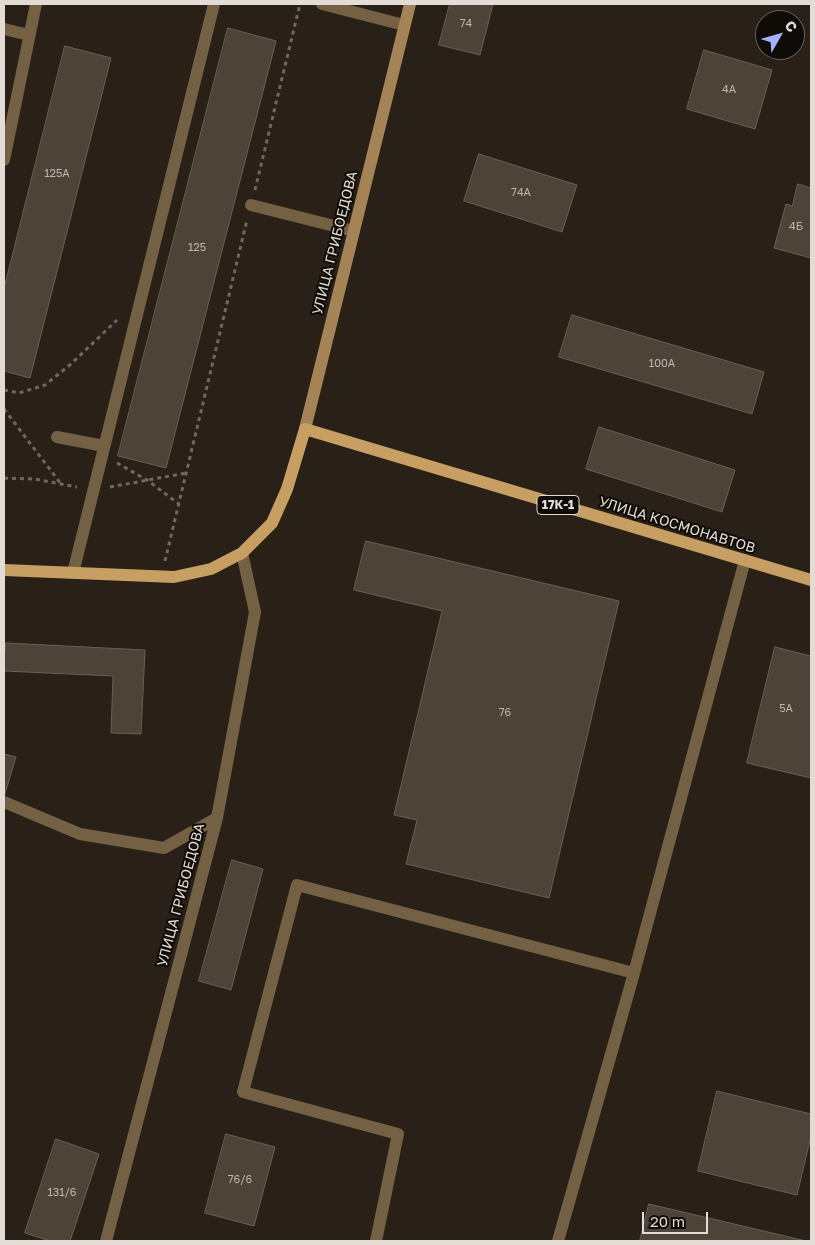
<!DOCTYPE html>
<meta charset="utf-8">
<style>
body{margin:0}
#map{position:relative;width:815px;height:1245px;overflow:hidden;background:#292017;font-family:"Golos Text",sans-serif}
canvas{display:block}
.frame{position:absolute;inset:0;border:5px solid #e3dcd6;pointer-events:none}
.north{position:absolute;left:755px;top:10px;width:50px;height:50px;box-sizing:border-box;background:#0f0b07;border:1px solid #645f5a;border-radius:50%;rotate:52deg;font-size:14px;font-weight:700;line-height:20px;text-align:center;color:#e3dcd6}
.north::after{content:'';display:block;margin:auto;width:18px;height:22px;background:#a4b2fc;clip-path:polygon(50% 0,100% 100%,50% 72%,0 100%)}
.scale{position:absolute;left:642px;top:1212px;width:66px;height:22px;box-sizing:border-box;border:2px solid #e3dcd6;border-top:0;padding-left:6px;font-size:15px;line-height:18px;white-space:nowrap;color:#e3dcd6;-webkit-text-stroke:4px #0f0b07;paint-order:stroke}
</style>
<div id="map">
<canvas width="815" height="1245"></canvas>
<div class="frame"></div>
<div class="north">С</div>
<div class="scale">20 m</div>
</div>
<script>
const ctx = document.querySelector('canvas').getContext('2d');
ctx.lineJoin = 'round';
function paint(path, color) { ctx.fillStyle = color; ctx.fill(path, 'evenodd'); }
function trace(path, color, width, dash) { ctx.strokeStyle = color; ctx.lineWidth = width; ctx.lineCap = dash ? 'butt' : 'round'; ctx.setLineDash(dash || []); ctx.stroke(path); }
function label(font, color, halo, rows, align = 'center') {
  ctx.font = font + ' "Golos Text",sans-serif'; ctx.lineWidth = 4; ctx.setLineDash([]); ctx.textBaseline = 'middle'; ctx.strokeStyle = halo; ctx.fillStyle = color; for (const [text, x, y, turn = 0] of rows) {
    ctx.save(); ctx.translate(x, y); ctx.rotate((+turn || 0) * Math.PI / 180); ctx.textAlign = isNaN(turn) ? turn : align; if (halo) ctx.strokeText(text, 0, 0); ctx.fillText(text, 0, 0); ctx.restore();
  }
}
const building = new Path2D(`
 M450 4H493L480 55 439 45Z
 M228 28 276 41 166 468 118 456Z
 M65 46 111 58 30 378 4 371V289Z
 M704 50 772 70 755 129 687 109Z
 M479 154 577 185 562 232 464 201Z
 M798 184 811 188V258L774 248 786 204 792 206Z
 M572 315 764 372 752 414 559 357Z
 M599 427 735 470 722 512 586 469Z
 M366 541 619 601 549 898 406 864 417 820 394 815 442 611 354 590Z
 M6 643 145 650 141 734 111 733 113 676 4 671Z
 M775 647 811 656V778L747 763Z
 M4 754 16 757 4 797Z
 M232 860 263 869 231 990 199 981Z
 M717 1091 811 1114V1136L797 1195 698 1171Z
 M226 1134 275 1147 254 1226 205 1213Z
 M56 1139 99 1154 70 1241H50L25 1233Z
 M649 1204 806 1241H640Z`);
paint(building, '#4e4339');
trace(building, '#6b5f55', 1);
trace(new Path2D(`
 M255 190 300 4
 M4 390 19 393 45 385 71 364 117 320
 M4 409 61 484
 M117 463 147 480 179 504
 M4 478 35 479 77 487
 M110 487 186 473
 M165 561 247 220`), '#706860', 3, [4, 4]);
trace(new Path2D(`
 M322 4 404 25
 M4 29 29 35
 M4 160 36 4
 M251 205 354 231
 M57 437 104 446
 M73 573 214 4
 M4 802 80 834 164 848 217 818
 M376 1241 398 1134 243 1092 297 885 634 973 745 560
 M558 1241 634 973`), '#746144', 12);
trace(new Path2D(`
 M106 1241 217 818 255 612 242 553`), '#746144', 12);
trace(new Path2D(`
 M305 429 410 4`), '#a48456', 12);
trace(new Path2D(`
 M4 570 174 577 211 569 242 553 272 523 287 489 305 429 811 580`), '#c89f62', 12);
label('11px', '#beb6af', null, [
 ["74",466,24],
 ["4А",729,90],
 ["125А",57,174],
 ["74А",521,193],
 ["4Б",796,227],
 ["125",197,248],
 ["100А",662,364],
 ["5А",786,709],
 ["76",505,713],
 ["76/6",240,1180],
 ["131/6",62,1193]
]);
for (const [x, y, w] of [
 [558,505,42]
]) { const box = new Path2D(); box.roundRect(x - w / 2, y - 9.5, w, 19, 4); ctx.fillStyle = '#0f0b07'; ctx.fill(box); trace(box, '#e3dcd6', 1); }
label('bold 12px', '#e3dcd6', null, [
 ["17К-1",558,505]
]);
label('14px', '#e3dcd6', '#0f0b07', [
 ["УЛИЦА ГРИБОЕДОВА",335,243,-76],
 ["УЛИЦА КОСМОНАВТОВ",677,525,17],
 ["УЛИЦА ГРИБОЕДОВА",181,895,-75]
]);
</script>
